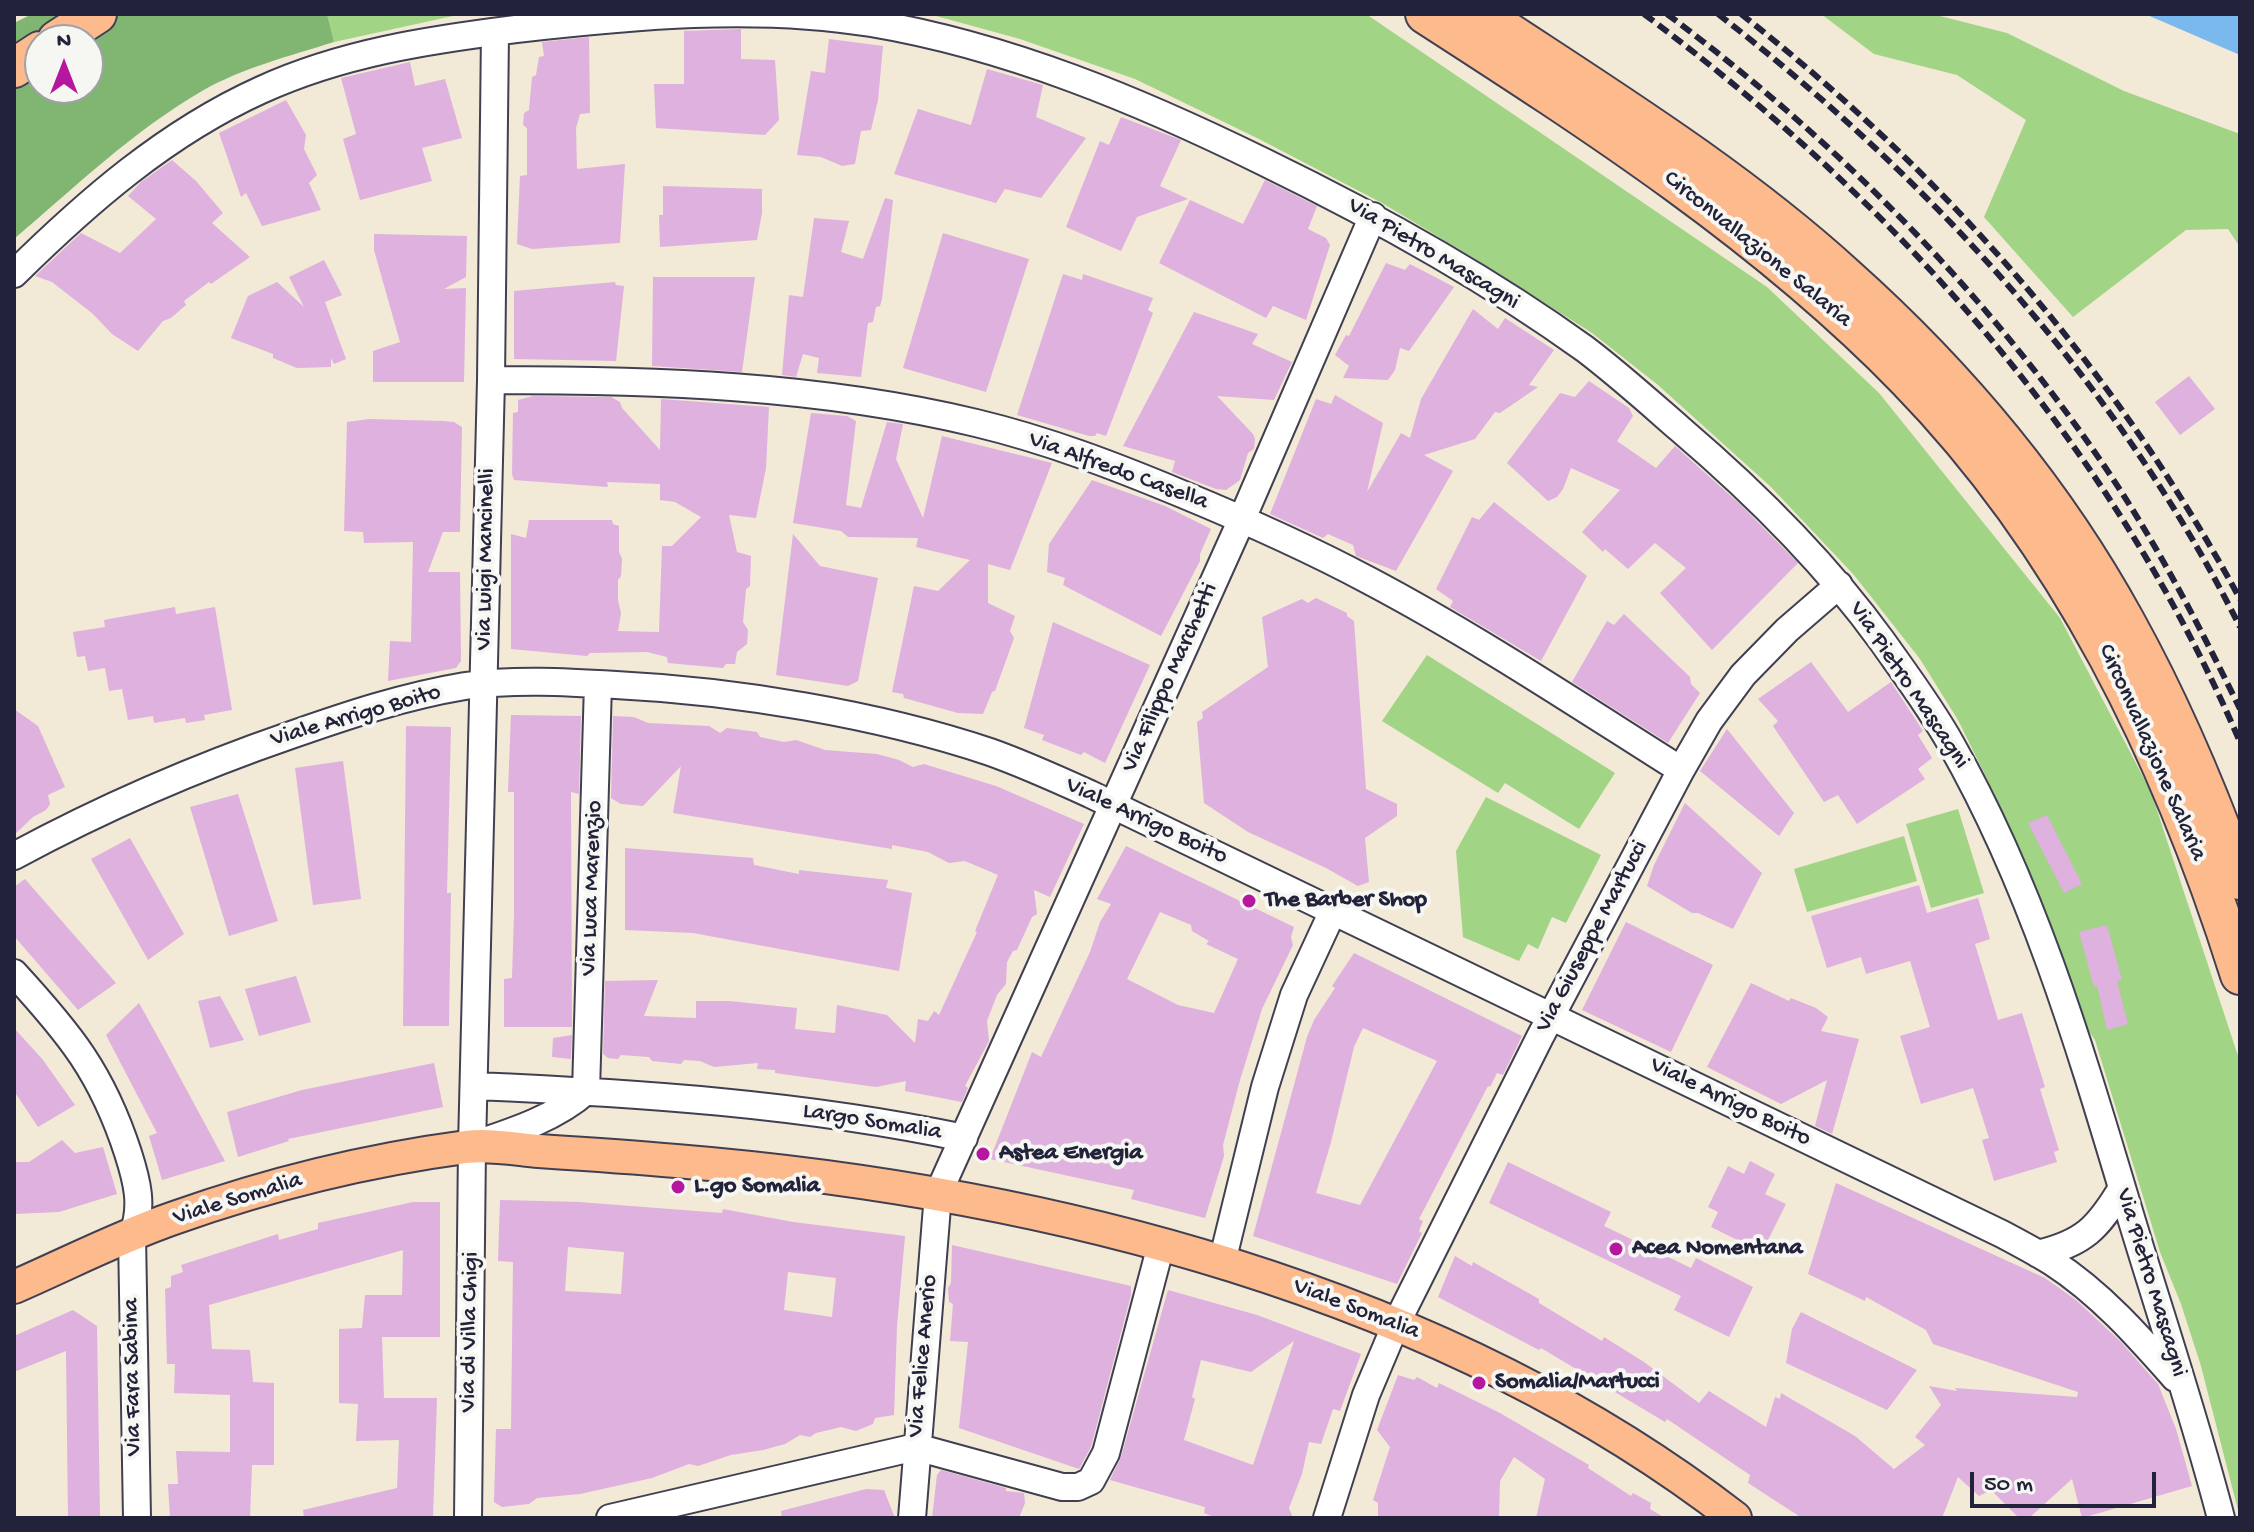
<!DOCTYPE html>
<style>
body{margin:0}
#map{position:relative;width:2254px;height:1532px;overflow:hidden;background:#f2e9d6;font-family:"Gochi Hand",sans-serif}
canvas{display:block}
.frame{position:absolute;inset:0;border:16px solid #22223b;pointer-events:none}
.north{position:absolute;left:24px;top:24px;width:80px;height:80px;box-sizing:border-box;background:#f6f6f2;border:2px solid #a1a1a9;border-radius:50%;rotate:0deg;font-size:22px;font-weight:700;line-height:32px;text-align:center;color:#22223b}
.north::after{content:'';display:block;margin:auto;width:28px;height:36px;background:#b5179e;clip-path:polygon(50% 0,100% 100%,50% 72%,0 100%)}
.scale{position:absolute;left:1970px;top:1472px;width:186px;height:36px;box-sizing:border-box;border:4px solid #22223b;border-top:0;padding-left:10px;font-size:24px;line-height:28px;white-space:nowrap;color:#22223b;-webkit-text-stroke:6px #f6f6f2;paint-order:stroke}
</style>
<div id="map">
<canvas width="2254" height="1532"></canvas>
<div class="frame"></div>
<div class="north">N</div>
<div class="scale">50 m</div>
</div>
<script>
const ctx = document.querySelector('canvas').getContext('2d');
ctx.lineJoin = 'round';
function paint(path, color) { ctx.fillStyle = color; ctx.fill(path, 'evenodd'); }
function trace(path, color, width, dash) { ctx.strokeStyle = color; ctx.lineWidth = width; ctx.lineCap = dash ? 'butt' : 'round'; ctx.setLineDash(dash || []); ctx.stroke(path); }
function label(font, color, halo, rows, align = 'center') {
  ctx.font = font + ' "Gochi Hand",sans-serif'; ctx.lineWidth = 8; ctx.setLineDash([]); ctx.textBaseline = 'middle'; ctx.strokeStyle = halo; ctx.fillStyle = color; for (const [text, x, y, turn = 0] of rows) {
    ctx.save(); ctx.translate(x, y); ctx.rotate((+turn || 0) * Math.PI / 180); ctx.textAlign = isNaN(turn) ? turn : align; if (halo) ctx.strokeText(text, 0, 0); ctx.fillText(text, 0, 0); ctx.restore();
  }
}
paint(new Path2D(`
 M327 14H462L334 42Z
 M929 14H1366L1767 287 1879 393 2060 618 2151 792 2240 1062V1518L2201 1366 2181 1304 2160 1252 2095 1040 2078 1016 2053 931 1994 793 1958 720 1920 659 1854 575 1771 487 1658 385 1592 333 1474 258 1382 203 1257 138 1135 79 1020 39Z
 M1821 14H1932L2007 33 2124 91 2240 134V247L2228 229 2186 230 2073 317 1984 217 2026 120 1957 75 1874 54Z
 M1427 655 1615 773 1579 829 1505 783 1498 793 1382 721Z
 M1486 797 1601 855 1566 923 1552 917 1538 949 1528 944 1519 961 1463 937 1456 851Z
 M1958 809 1984 893 1931 908 1906 824Z
 M1904 836 1917 881 1807 912 1794 869Z`), '#a1d484');
paint(new Path2D(`
 M32 14H327L334 42C290 56 242 68 202 91 133 131 74 188 14 239V23ZM40 40H88V88H40Z`), '#80b672');
paint(new Path2D(`
 M2145 14H2240V55Z`), '#79b9ed');
paint(new Path2D(`
 M741 29V59L775 60 779 120 765 135 656 128 654 84H684V31Z
 M589 37 590 113 580 114 576 128 577 169 625 164 620 243 532 249 517 244 520 176 527 175V128L523 125 524 113 529 110 532 77 536 75 539 57 544 56 542 42Z
 M829 39 883 46 878 100 871 130 861 131 855 164 842 166 821 157 797 155 811 71 825 73Z
 M410 62 415 86 445 79 462 138 422 148 432 181 360 200 343 139 356 134 341 78Z
 M987 69 1043 85 1036 117 1086 138 1041 198 1005 189 996 203 894 174 918 109 971 125Z
 M286 100 306 135 304 149 317 175 309 183 321 210 262 226 246 193 241 197 219 133Z
 M1121 117 1181 140 1160 186 1188 199 1137 217 1121 251 1066 227 1100 141 1109 145Z
 M172 160 196 181 223 213 212 223 250 257 211 284 209 282 184 301 186 305 171 318 163 321 138 351 112 334 93 314 52 282 35 276 81 233 120 253 156 219 128 196 141 182Z
 M1265 180 1317 206 1308 229 1326 238 1330 245 1306 320 1273 306 1266 318 1159 263 1190 200 1243 224Z
 M663 186 762 189V213L757 240 660 247 659 215H663Z
 M885 198 893 200 882 299 880 306 876 307 873 322 868 323 861 377 817 373 819 358 803 354 796 377 782 375 789 295 803 297 814 218 849 221 841 252 863 259Z
 M943 233 1029 259 986 392 903 368Z
 M374 234 467 236 466 277 444 289 466 288 464 382H373V351L400 342 374 250Z
 M324 260 342 295 325 302 346 359 334 364 331 358V367L297 368 273 358V354L231 338 248 296 277 282 304 307 289 277Z
 M1386 263 1405 270 1410 264 1454 287 1409 351 1400 348 1395 370 1388 380 1343 378 1349 366 1335 355 1346 335 1349 336Z
 M1063 274 1082 280 1083 274 1153 298 1148 310 1153 313 1106 436 1097 433 1095 436H1089L1017 415Z
 M653 277H755L742 372 652 366Z
 M615 282 616 285 624 286 616 361 514 359V291Z
 M1473 309 1498 329 1505 318 1554 350 1529 385 1538 387 1500 413 1495 412 1475 439 1424 455 1453 471 1396 571 1356 556 1353 545 1328 534 1323 538 1270 514 1316 399 1331 404 1335 395 1383 423 1367 492 1401 433 1410 438 1421 399Z
 M1194 312 1258 334 1252 344 1292 362 1274 400 1217 396 1253 434 1255 439 1254 449 1248 453 1240 480 1226 490 1216 489 1172 472 1175 461 1123 446Z
 M2189 376 2215 409 2180 435 2155 402Z
 M1589 381 1629 408 1633 416 1617 441 1656 468 1675 446 1742 506 1798 563 1712 650 1660 593 1686 568 1655 543 1628 569 1605 549 1603 552 1582 532 1620 490 1571 468 1563 489 1557 497 1548 501 1507 463 1560 393 1575 397Z
 M533 396 611 397 620 402 622 408 660 450 661 399 769 407 766 468 756 518 729 515 737 552 751 556 750 586 746 589 743 622 748 630 747 644 737 652 735 664H726L723 668 668 663 667 657 647 652 590 653 587 656 511 649V534L526 538 529 520H612L613 524 619 526V552L622 559 621 576 618 580V600L621 613 618 631 659 632 662 546H672L701 517 675 502 660 500V484L607 482 608 487 514 480 512 474 513 413 518 412V400Z
 M811 413 847 416 856 421 846 505 861 508 887 422 903 424 896 459 923 518 942 436 1052 463 1010 570 988 564V603L1015 616 1010 631 1014 638 995 691 992 692 983 714 958 713 904 698 903 694 892 692 914 586 938 591 970 560 916 547 918 538 848 537 841 531 793 523Z
 M369 419 443 421 454 422 462 427 460 532H443L428 572H460L461 661 456 668 388 681 390 641 411 642 413 542 364 543 363 532 344 531 347 422Z
 M1092 480 1165 506 1211 529 1200 554V561L1161 636 1063 585 1065 578 1047 572 1049 544Z
 M1494 502 1587 576 1541 661 1450 607 1453 601 1436 589 1472 517 1479 520Z
 M793 534 820 566 878 578 858 681 848 686 776 675Z
 M1316 598 1347 613V616L1354 621 1366 789 1397 804V816L1365 838 1369 882 1358 886 1326 868 1248 832 1204 803 1197 722 1203 718 1202 712 1268 667 1262 617 1302 599 1308 603Z
 M175 607 176 614 215 607 232 710 204 715 205 720 186 723 185 718 154 723 153 716 128 720 122 689 109 691 105 668 88 671 85 656 77 657 73 632 105 627 104 620Z
 M1624 614 1690 677 1691 684 1700 693 1668 743 1572 682 1607 621 1614 625Z
 M1053 622 1150 665 1105 763 1084 752 1081 755 1042 740 1044 735 1024 728Z
 M1811 662 1848 712 1891 682 1923 731 1918 735 1932 758 1918 769 1925 779 1857 824 1838 795 1824 802 1773 726 1778 721 1758 699Z
 M14 709 38 726 65 787 48 795 50 804 46 810 33 817 14 835Z
 M511 715 581 716 579 794 571 792 572 1027H504V979L512 978 514 914V792H508Z
 M613 716 634 717 648 723 709 726 720 733 727 728 757 732 760 737 784 742 796 740 825 750 877 754 899 760 913 767 924 764 996 786 1084 824 1050 897 1034 890 1037 914 1032 917 1017 950 1013 951 1007 962 1006 984 997 995 987 1021 989 1041 965 1086 968 1088 962 1102 905 1091 906 1081 876 1087 775 1073V1070L757 1069 758 1063 714 1067 700 1061 684 1060 681 1064 652 1061 649 1057 621 1055 618 1059 608 1058 603 1054 605 981 658 980 644 1016 696 1018V1001H729L797 1008 795 1029 835 1033 837 1005 887 1015 915 1043 918 1019 928 1021 934 1011 939 1015 977 932 975 931 998 875 965 861 949 863 928 852 892 845V849L673 813 681 766 643 806 621 804 611 798Z
 M406 726 451 727 447 893H451L449 1026H403Z
 M1727 729 1794 813 1779 836 1700 771Z
 M343 761 361 899 313 905 295 768Z
 M238 794 278 921 229 936 190 807Z
 M1685 803 1762 873 1733 929 1698 913H1692L1647 886 1654 865Z
 M2047 815 2082 884 2064 893 2028 823Z
 M130 838 184 934 148 960 91 859Z
 M1126 846 1294 927 1291 937 1293 945 1262 1009 1240 1080 1223 1145 1224 1156 1205 1218 1131 1199 1134 1190 990 1159 1032 1052 1041 1057 1090 952 1100 922 1111 904 1097 899ZM1160 912 1191 925 1192 931 1209 941 1206 944 1238 959 1214 1013 1178 1005 1127 979Z
 M625 848 753 858 754 865 799 874V870L888 880 886 888 912 893 899 971 693 933 625 930Z
 M25 879 116 983 78 1010 14 936V887Z
 M1919 885 1927 913 1978 898 1990 939 1975 944 1998 1020 2022 1013 2045 1087 2040 1089 2059 1150 2054 1152 2057 1162 1994 1181 1982 1140 1989 1138 1973 1088 1921 1104 1900 1036 1930 1027 1910 961 1866 974 1861 957 1827 968 1811 916Z
 M1626 922 1713 965 1671 1052 1582 1010Z
 M2107 925 2122 980 2117 981 2128 1024 2107 1030 2097 986 2094 987 2079 932Z
 M1354 953 1522 1036 1503 1075 1497 1073 1490 1087 1488 1086 1419 1219 1423 1221 1419 1231 1422 1233 1397 1284 1253 1236 1307 1037 1314 1020 1335 988 1332 986ZM1363 1028 1437 1061 1360 1205 1316 1193 1331 1142 1354 1047Z
 M296 976 311 1022 259 1036 245 989Z
 M1751 983 1789 1001 1791 998 1816 1008 1828 1017 1821 1031 1859 1039 1832 1134 1815 1126 1827 1080 1781 1104 1707 1067Z
 M220 996 244 1040 210 1048 198 1001Z
 M139 1003 164 1048 225 1161 162 1180 149 1136 157 1133 106 1035Z
 M14 1028 43 1060 75 1105 38 1127 14 1091Z
 M572 1035 571 1059 552 1057 553 1038Z
 M434 1063 443 1107 288 1139 289 1141 238 1157 227 1112 302 1090Z
 M62 1140 75 1153 103 1147 117 1194 59 1212 14 1214V1162H29Z
 M1750 1161 1775 1174 1765 1194 1786 1204 1762 1252 1711 1227 1718 1212 1708 1207 1728 1166 1744 1174Z
 M1508 1162 1611 1212 1604 1226 1691 1268 1696 1258 1753 1287 1729 1337 1674 1310 1681 1296 1489 1203Z
 M1836 1183 2045 1278 2076 1300 2121 1342 2158 1384 2176 1429 2192 1486 2082 1518 2072 1479 2029 1518H2019L1991 1490 1979 1496 1958 1477 1942 1518H1802L1748 1483 1750 1475 1667 1419 1665 1422 1541 1348 1539 1350 1438 1297 1455 1256 1472 1266 1473 1262 1539 1299V1303L1602 1341 1604 1337 1644 1362 1699 1403 1709 1391 1766 1427 1775 1397 1780 1399 1781 1393 1855 1436 1894 1469 1925 1445 1915 1437 1941 1405 1929 1386 1957 1391 1955 1388 2077 1397 2078 1392 1933 1344 1926 1330 1866 1297 1865 1301 1808 1274Z
 M500 1200 579 1202 722 1213 723 1209 793 1222 905 1236 897 1326 894 1415 875 1418 873 1424 856 1431 841 1427 816 1433 810 1437 800 1435 785 1444 763 1450 731 1455 698 1466 689 1464 652 1478 580 1494 537 1498 529 1504 502 1507 494 1502 496 1429H511L513 1262 498 1261ZM568 1247 624 1252 621 1294 565 1291ZM788 1272 836 1278 832 1317 784 1310Z
 M413 1202H440V1337H382L384 1398H437L433 1518H304L303 1510 397 1488 399 1440 356 1441 358 1404 339 1403V1329L362 1328 365 1295H402L403 1250 209 1305 212 1349 250 1350 253 1382 274 1383V1465H252L250 1518H170L168 1484H178L176 1451 230 1452V1395L174 1393 175 1364H167L165 1289 171 1287V1276L183 1272 181 1265 278 1234 279 1240 318 1229V1223Z
 M952 1245 1131 1286V1295L1091 1447 1079 1469 959 1428 968 1342 950 1341 953 1304 949 1302 948 1288 951 1283Z
 M1168 1290 1257 1315 1361 1354 1340 1411 1333 1409 1321 1444 1309 1442 1302 1474 1289 1508 1293 1518H1216L1204 1513 1205 1507 1110 1480 1121 1457ZM1294 1341 1253 1465 1184 1440 1195 1399 1192 1397 1201 1360 1251 1372Z
 M73 1310 97 1326 100 1518H68L66 1351 14 1372V1336Z
 M1801 1312 1917 1370 1887 1410 1786 1363 1792 1329Z
 M1398 1375 1414 1380 1417 1377 1437 1388 1439 1383 1500 1413 1589 1465 1588 1468 1631 1496 1633 1493 1651 1503 1650 1509 1665 1518H1536L1545 1479 1514 1457 1500 1481 1499 1518H1378V1503L1373 1500 1390 1447 1377 1430Z
 M941 1470 1006 1488V1491L1024 1493 1025 1503 1019 1518H932L937 1475Z
 M866 1489 884 1490 895 1518H782L781 1511Z`), '#deb1de');
const minor = new Path2D(`
 M14 274C87 202 166 133 261 90 342 53 428 40 516 29 632 16 754 4 871 23 1008 46 1140 101 1264 162 1375 216 1485 277 1585 349 1618 374 1649 402 1680 429 1755 493 1824 561 1882 641 1906 675 1931 708 1951 744 2036 893 2083 1058 2132 1221 2162 1320 2195 1418 2221 1518
 M491 380C653 380 818 385 976 423 1047 440 1115 466 1182 494 1245 520 1308 548 1368 580 1476 637 1578 705 1681 770
 M14 856C103 808 195 768 291 735 348 715 405 696 465 686 514 679 566 682 616 685 735 691 877 714 990 752 1024 764 1057 779 1090 794L2002 1234C2019 1243 2036 1252 2052 1262 2100 1293 2138 1336 2175 1378
 M14 973C70 1034 102 1073 128 1153 137 1181 144 1207 132 1236L137 1518
 M474 1086C638 1093 803 1104 964 1138
 M586 1091 598 684
 M479 1143C515 1131 557 1117 586 1091
 M2038 1254C2084 1243 2098 1228 2122 1188
 M1222 1262 1265 1087 1294 995 1333 911
 M468 1518 472 1146 491 380 495 32
 M610 1518 916 1447 1062 1487H1078L1091 1481 1106 1453 1161 1245
 M912 1518 938 1194 1242 519 1373 216
 M1327 1518 1366 1395 1396 1324 1540 1037 1681 770 1709 721 1743 675 1787 630 1839 585`);
const major = new Path2D(`
 M14 1287C67 1264 119 1237 174 1218 267 1185 368 1160 466 1147 489 1144 516 1149 539 1151 585 1154 630 1157 676 1161 1042 1191 1441 1290 1735 1518`);
const highway = new Path2D(`
 M1425 14C1594 123 1766 234 1907 379 2069 545 2171 756 2240 975
 M1481 14C1605 96 1734 175 1844 275 1955 374 2053 490 2125 621 2171 704 2208 791 2240 880
 M57 40 97 14
 M14 68 40 51`);
trace(minor, '#414052', 30);
trace(major, '#414052', 36);
trace(highway, '#414052', 42);
trace(minor, '#fff', 26);
trace(major, '#fcba8d', 32);
trace(highway, '#fcba8d', 38);
trace(new Path2D(`
 M1644 14C1901 206 2113 446 2240 742
 M1667 14C1837 141 1988 294 2107 470 2158 546 2200 627 2240 709
 M1718 14C1931 179 2119 385 2240 627
 M1741 14C1945 174 2116 370 2240 599`), '#22223b', 6, [12, 6]);
for (const [x, y, r, color] of [
 [1249,901,8,"#b5179e"],
 [983,1154,8,"#b5179e"],
 [678,1187,8,"#b5179e"],
 [1616,1249,8,"#b5179e"],
 [1479,1383,8,"#b5179e"]
]) { const dot = new Path2D(); dot.arc(x, y, r, 0, 2 * Math.PI); ctx.fillStyle = color; ctx.fill(dot); trace(dot, '#f6f6f2', 3); }
label('24px', '#22223b', '#f6f6f2', [
 ["Circonvallazione Salaria",1757,250,39],
 ["Via Pietro Mascagni",1433,255,31],
 ["Via Alfredo Casella",1118,472,20],
 ["Via Luigi Mancinelli",487,559,-89],
 ["Via Filippo Marchetti",1171,678,-66],
 ["Via Pietro Mascagni",1908,686,56],
 ["Viale Arrigo Boito",356,717,-16],
 ["Circonvallazione Salaria",2151,753,66],
 ["Viale Arrigo Boito",1146,822,25],
 ["Via Luca Marenzio",593,888,-88],
 ["Via Giuseppe Martucci",1593,937,-62],
 ["Viale Arrigo Boito",1730,1103,26],
 ["Largo Somalia",872,1123,9],
 ["Viale Somalia",238,1200,-17],
 ["Via Pietro Mascagni",2150,1283,73],
 ["Viale Somalia",1356,1310,21],
 ["Via di Villa Chigi",471,1332,-89],
 ["Via Felice Anerio",924,1356,-85],
 ["Via Fara Sabina",134,1377,-91]
]);
label('bold 24px', '#22223b', '#f6f6f2', [
 ["The Barber Shop",1265,901],
 ["Astea Energia",999,1154],
 ["L.go Somalia",694,1187],
 ["Acea Nomentana",1632,1249],
 ["Somalia/Martucci",1495,1383]
], 'left');
</script>
